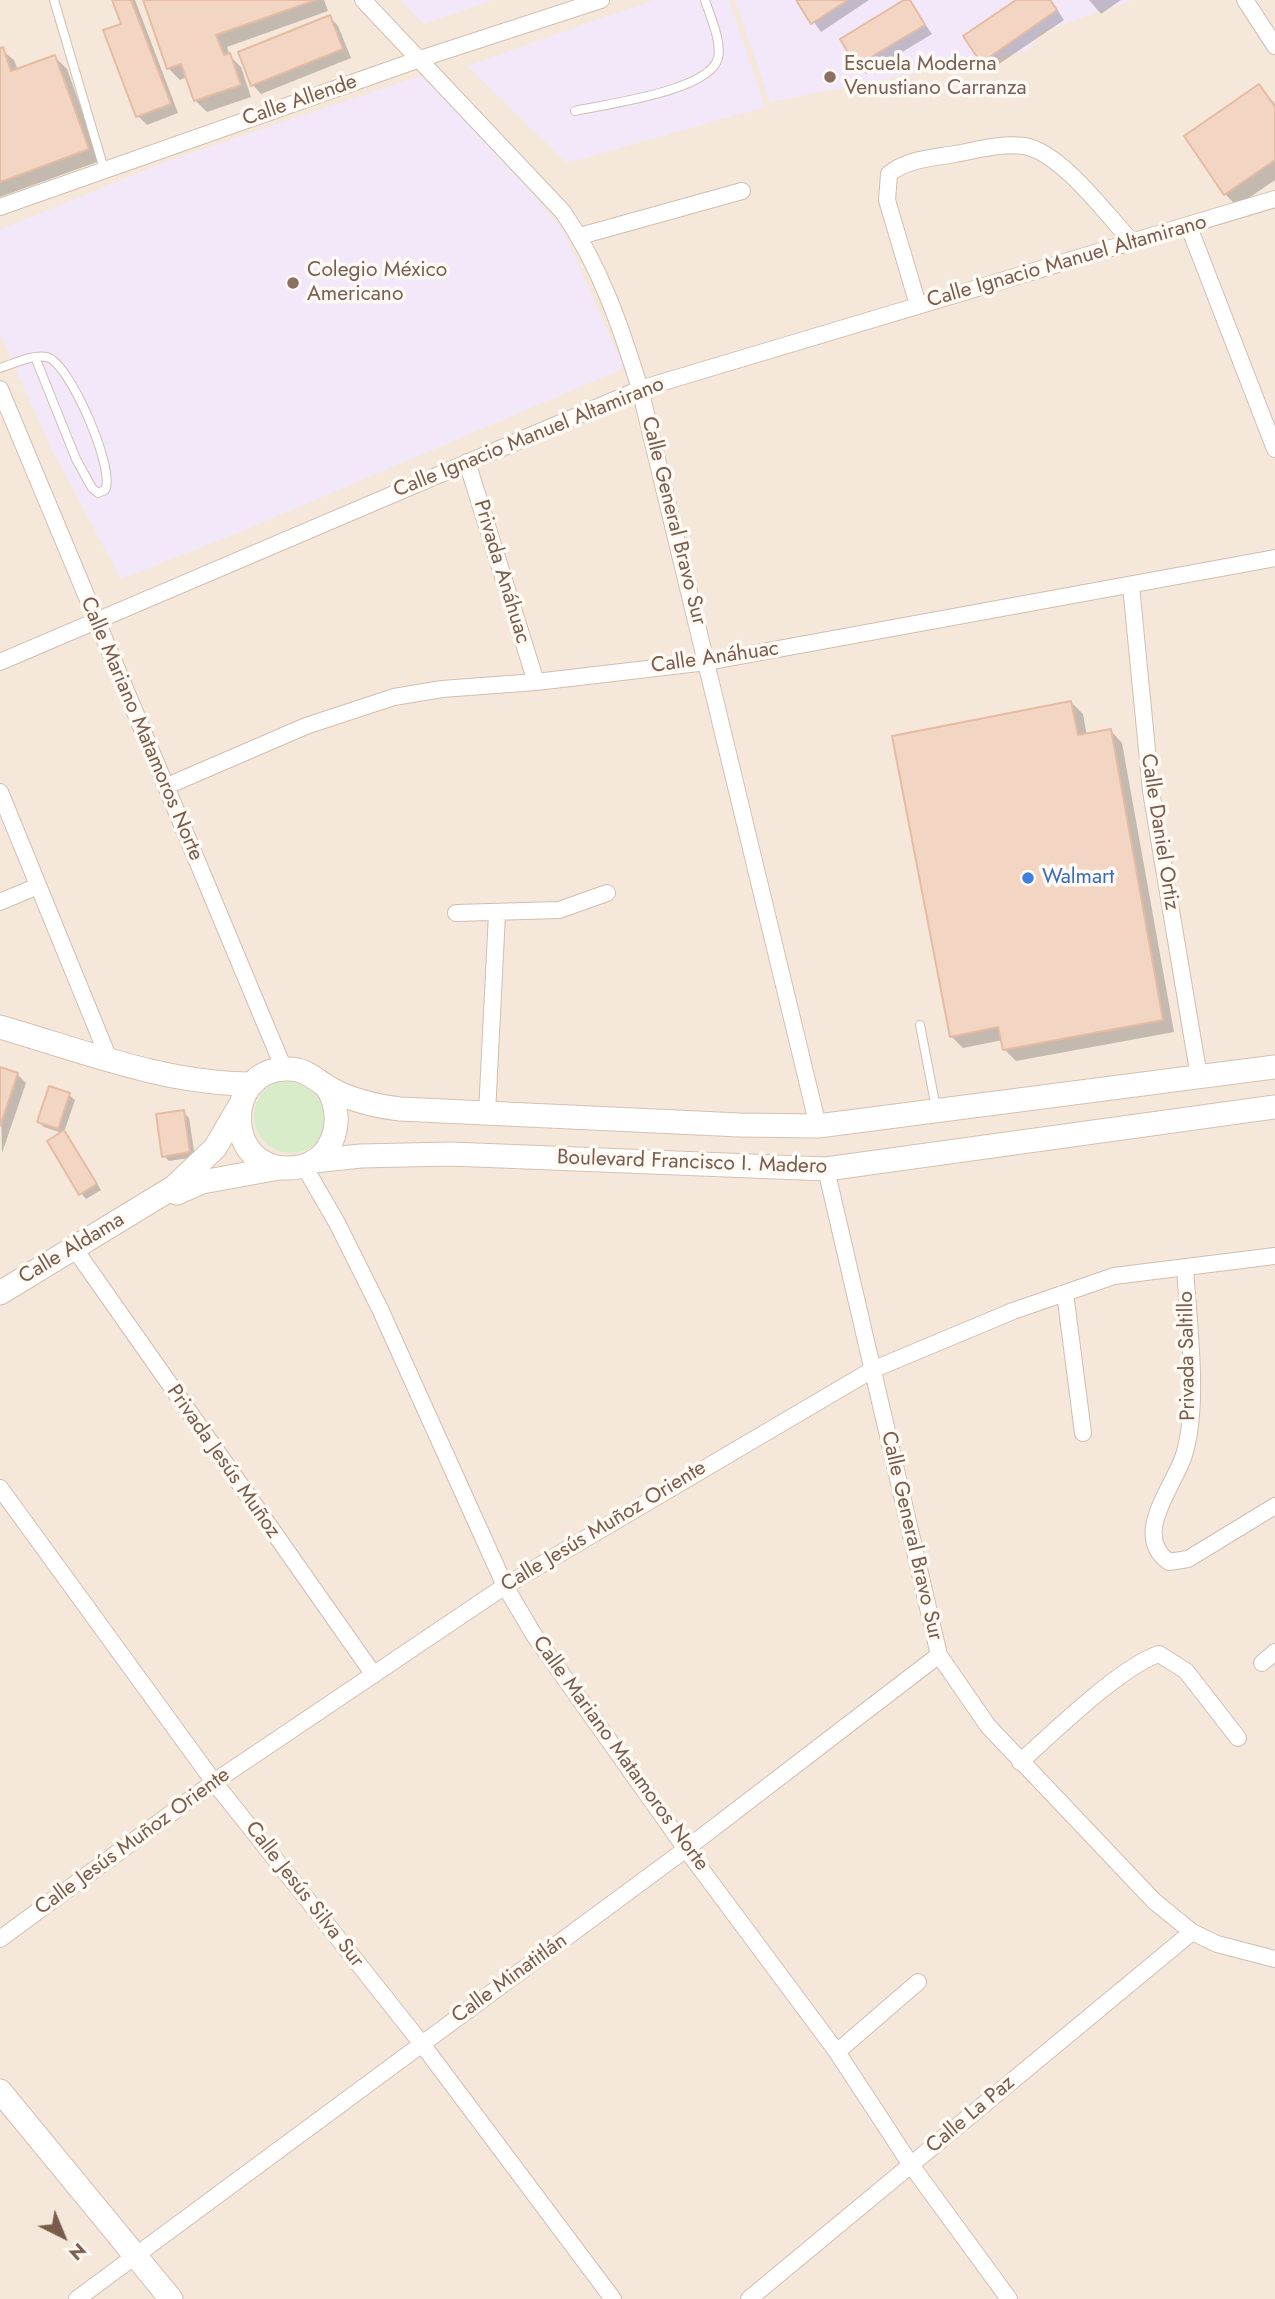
<!DOCTYPE html>
<meta charset="utf-8">
<style>
body{margin:0}
#map{position:relative;width:1275px;height:2299px;overflow:hidden;background:#fdf6ec;font-family:Jost,sans-serif}
canvas{display:block}
.north{position:absolute;left:28px;top:2201px;width:70px;height:70px;-webkit-text-stroke:5px #fffaf3;paint-order:stroke;rotate:137deg;font-size:19px;font-weight:700;line-height:28px;text-align:center;color:#7a5c4d}
.north::after{content:'';display:block;margin:auto;width:24px;height:32px;background:#7a5c4d;clip-path:polygon(50% 0,100% 100%,50% 72%,0 100%)}
</style>
<div id="map">
<canvas width="1275" height="2299"></canvas>
<div class="north">N</div>
</div>
<script>
const ctx = document.querySelector('canvas').getContext('2d');
ctx.lineJoin = 'round';
function paint(path, color) { ctx.fillStyle = color; ctx.fill(path, 'evenodd'); }
function trace(path, color, width, dash) { ctx.strokeStyle = color; ctx.lineWidth = width; ctx.lineCap = dash ? 'butt' : 'round'; ctx.setLineDash(dash || []); ctx.stroke(path); }
function label(font, color, halo, rows, align = 'center') {
  ctx.font = font + ' Jost,sans-serif'; ctx.lineWidth = 7; ctx.setLineDash([]); ctx.textBaseline = 'middle'; ctx.strokeStyle = halo; ctx.fillStyle = color; for (const [text, x, y, turn = 0] of rows) {
    ctx.save(); ctx.translate(x, y); ctx.rotate((+turn || 0) * Math.PI / 180); ctx.textAlign = isNaN(turn) ? turn : align; if (halo) ctx.strokeText(text, 0, 0); ctx.fillText(text, 0, 0); ctx.restore();
  }
}
paint(new Path2D(`
 M0 0H1275V2299H0Z`), '#f5e8da');
paint(new Path2D(`
 M401 0H493L423 24Z
 M654 0H729L765 107 567 163 467 66Z
 M735 0H1132L1043 31 1027 51 770 102Z
 M421 76 498 152 564 232 624 368 247 529 121 579 52 450 0 334V230L165 162Z`), '#f3e8fa');
paint(new Path2D(`
 M254 1116a37 37 0 1 1 74 0a37 37 0 1 1-74 0Z`), '#d8ecc9');
paint(new Path2D(`
 M114 0H135L178 113 147 125 138 116 123 25Z
 M145 0H324L328 11 227 47 230 56 241 67 251 97 207 112 195 100 187 77 180 80 168 68Z
 M798 0H869L821 32Z
 M908 0 932 34 866 74 858 65Z
 M1020 0H1051L1064 20 990 70 982 62Z
 M1089 0H1121L1101 14Z
 M330 17 338 26 351 58 261 94 253 85Z
 M0 49 14 60 18 70 55 57 67 69 100 161 0 197Z
 M1259 86 1275 104V180L1237 206 1225 194Z
 M1071 702 1083 714 1087 736 1111 731 1122 743 1174 1032 1016 1061 1004 1049 1003 1040 963 1048 951 1036Z
 M0 1068 17 1074 26 1083 2 1153Z
 M69 1095 75 1100 64 1132 101 1190 86 1199 81 1193 62 1133 44 1127 39 1122Z
 M183 1112 189 1118 195 1157 169 1161 164 1156Z`), '#0003');
const building = new Path2D(`
 M112 0H131L171 104 136 117 103 30 121 24Z
 M143 0H316L216 35 224 55 230 53 241 85 194 101 181 64 167 69Z
 M796 0H848L811 24Z
 M904 0H910L925 25 856 66 840 39Z
 M1016 0H1050L1057 10 981 63 963 36Z
 M330 15 343 49 251 86 238 52Z
 M3 47 11 71 55 55 89 149 0 182V48Z
 M1259 84 1275 107V160L1224 195 1184 136Z
 M1071 701 1078 735 1111 729 1163 1020 1003 1050 998 1027 950 1037 892 736Z
 M0 1067 18 1073 0 1126Z
 M49 1086 70 1093 58 1129 37 1122Z
 M184 1110 190 1152 162 1157 156 1114Z
 M64 1130 97 1184 79 1195 47 1141Z`);
paint(building, '#f3d5c3');
trace(building, '#e6bba3', 2);
const lane = new Path2D(`
 M54 0 104 169
 M575 111C605 104 710 91 718 58 722 42 710 16 705 0
 M0 368C13 364 33 354 47 357 70 363 116 471 105 490L98 493 92 488 76 459 35 357
 M920 1025 936 1108`);
const street = new Path2D(`
 M363 0 563 212C600 266 621 327 640 389L818 1126
 M1245 0 1275 46
 M0 207 420 59 601 0
 M1189 227 1275 449
 M580 236 742 191
 M918 305 887 200 889 174C907 159 932 158 955 154 977 150 1001 143 1024 146 1061 152 1107 215 1132 242
 M0 389 284 1069
 M467 462 536 682
 M1131 586 1151 791 1199 1077
 M0 662 640 389 1275 199
 M167 786 306 726 394 697 442 689 536 682 707 662 1275 558
 M0 792 109 1059
 M0 902 38 886
 M456 913 559 910 607 893
 M487 1113 497 914
 M304 1166 337 1223 380 1309 505 1586 534 1635 686 1849 837 2052 911 2165 1009 2299
 M826 1169 939 1655 988 1726 1154 1901 1192 1932 1217 1944 1275 1959
 M74 1248 374 1675
 M1185 1267C1188 1322 1200 1403 1184 1455 1174 1487 1131 1535 1169 1562L1188 1559 1275 1506
 M1065 1293 1083 1433
 M0 1488 214 1782 422 2044 613 2299
 M1262 1663 1275 1652
 M1020 1762C1052 1734 1121 1666 1159 1654L1186 1671 1238 1738
 M0 1939 214 1782 505 1586 872 1370 1013 1311 1114 1276 1275 1256
 M837 2052 918 1982
 M77 2299 686 1849 939 1655
 M749 2299 1192 1932`);
const secondary = new Path2D(`
 M0 1027C83 1051 165 1084 252 1084
 M327 1087C348 1121 332 1168 288 1168 224 1169 223 1070 286 1069 306 1068 314 1079 329 1088 352 1101 375 1106 400 1109L740 1125 818 1126 1275 1067
 M314 1161 361 1156 451 1154 826 1169 1275 1107
 M177 1193 202 1182 279 1168
 M0 1293 174 1187 215 1148 239 1107
 M0 2091 171 2299`);
trace(lane, '#d1beb0', 10);
trace(street, '#d1beb0', 18);
trace(secondary, '#d6c0b0', 25);
trace(lane, '#fff', 8);
trace(street, '#fff', 16);
trace(secondary, '#fff', 23);
for (const [x, y, r, color] of [
 [830,77,7,"#8d6e63"],
 [293,283,7,"#8d6e63"],
 [1028,878,7,"#3f7fe0"]
]) { const dot = new Path2D(); dot.arc(x, y, r, 0, 2 * Math.PI); ctx.fillStyle = color; ctx.fill(dot); trace(dot, '#fffaf3', 2.5); }
label('21px', '#785e54', '#fffaf3', [
 ["Escuela Moderna",844,65],
 ["Venustiano Carranza",844,89],
 ["Colegio México",307,271],
 ["Americano",307,295]
], 'left');
label('21px', '#7a5c4d', '#fffaf3', [
 ["Calle Allende",300,101,-19],
 ["Calle Ignacio Manuel Altamirano",1067,262,-16],
 ["Calle Ignacio Manuel Altamirano",529,438,-22],
 ["Calle General Bravo Sur",673,521,76],
 ["Privada Anáhuac",501,572,73],
 ["Calle Anáhuac",715,658,-8],
 ["Calle Mariano Matamoros Norte",141,729,67],
 ["Calle Daniel Ortiz",1159,832,81],
 ["Boulevard Francisco I. Madero",692,1163,2],
 ["Calle Aldama",72,1249,-31],
 ["Privada Saltillo",1188,1356,-91],
 ["Privada Jesús Muñoz",223,1462,55],
 ["Calle Jesús Muñoz Oriente",604,1527,-31],
 ["Calle General Bravo Sur",911,1536,77],
 ["Calle Mariano Matamoros Norte",620,1754,54],
 ["Calle Jesús Muñoz Oriente",133,1842,-36],
 ["Calle Jesús Silva Sur",304,1895,52],
 ["Calle Minatitlán",510,1979,-36],
 ["Calle La Paz",971,2115,-40]
]);
label('21px', '#366cbe', '#fffaf3', [
 ["Walmart",1042,878]
], 'left');
</script>
